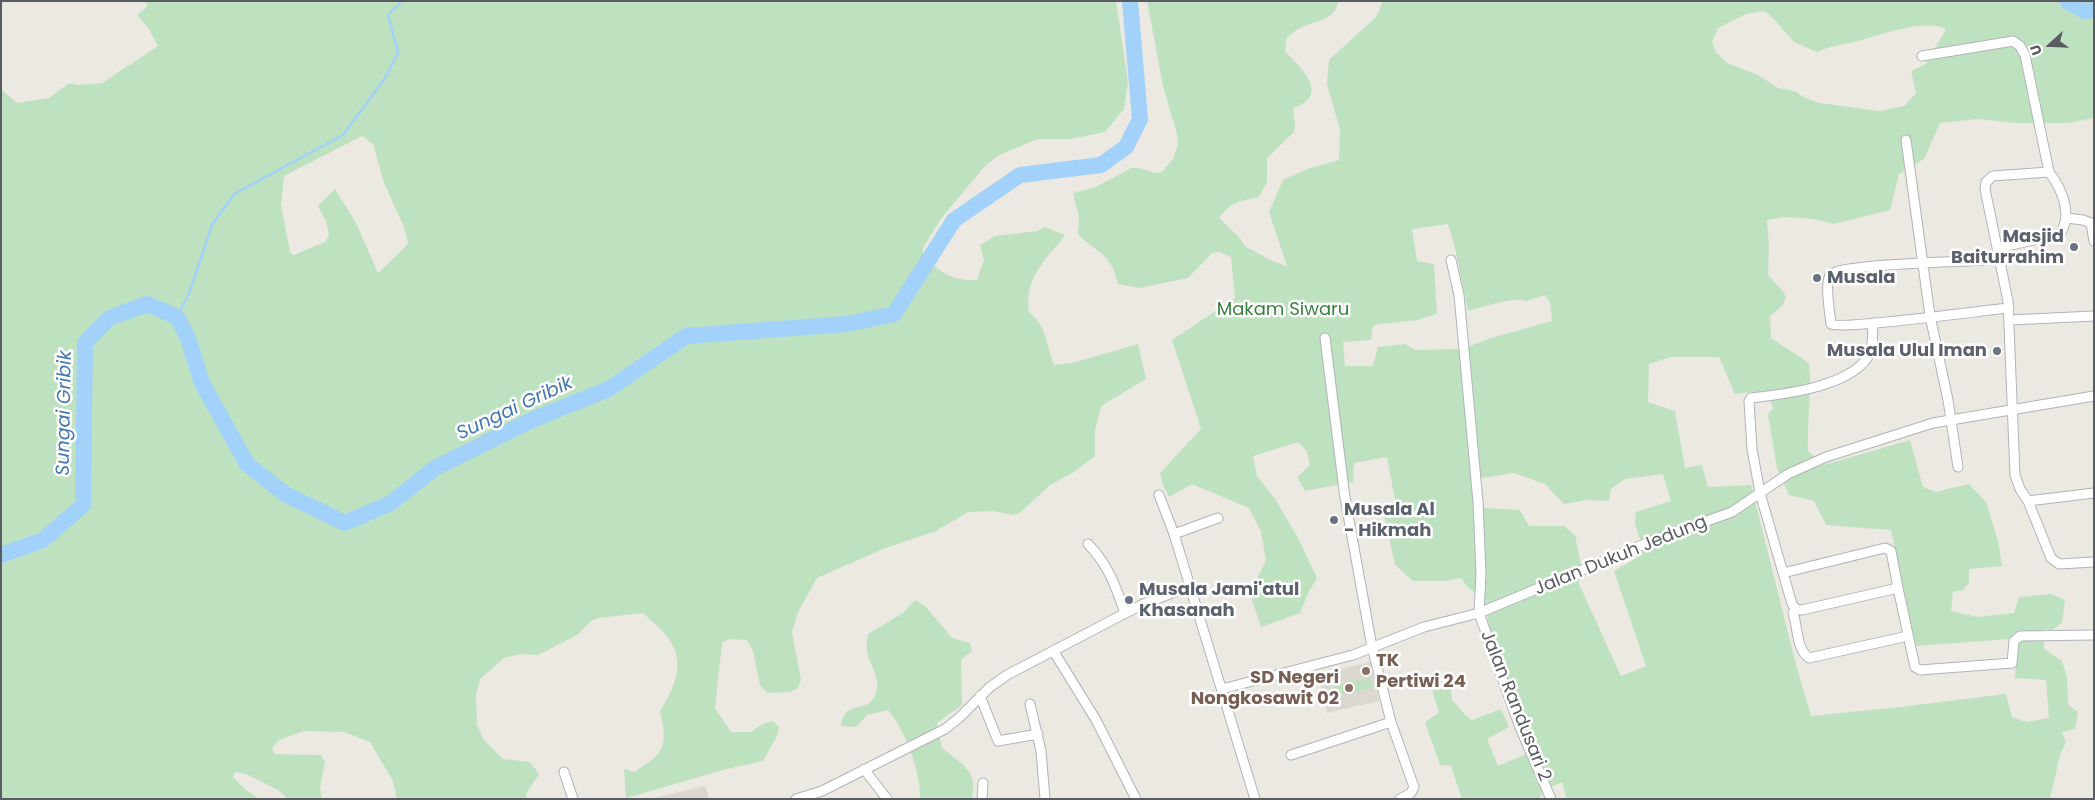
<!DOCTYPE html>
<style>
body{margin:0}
#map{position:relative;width:2095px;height:800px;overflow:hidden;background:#ebe9e1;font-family:Poppins,sans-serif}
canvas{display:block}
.frame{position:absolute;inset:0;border:2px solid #595c61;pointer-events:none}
.north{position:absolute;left:2025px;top:20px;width:50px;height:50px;-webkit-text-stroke:4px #fff;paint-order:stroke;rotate:250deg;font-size:14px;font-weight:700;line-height:20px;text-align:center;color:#595c61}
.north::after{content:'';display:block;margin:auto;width:18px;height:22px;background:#595c61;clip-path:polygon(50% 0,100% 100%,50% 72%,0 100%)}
</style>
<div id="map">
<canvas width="2095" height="800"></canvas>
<div class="frame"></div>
<div class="north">U</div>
</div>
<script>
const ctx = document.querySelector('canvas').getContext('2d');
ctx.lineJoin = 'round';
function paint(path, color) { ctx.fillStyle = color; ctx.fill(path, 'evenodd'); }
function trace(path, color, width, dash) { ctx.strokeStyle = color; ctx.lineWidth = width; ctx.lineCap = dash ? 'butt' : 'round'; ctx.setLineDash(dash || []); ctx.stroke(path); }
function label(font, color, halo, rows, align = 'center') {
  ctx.font = font + ' Poppins,sans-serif'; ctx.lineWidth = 5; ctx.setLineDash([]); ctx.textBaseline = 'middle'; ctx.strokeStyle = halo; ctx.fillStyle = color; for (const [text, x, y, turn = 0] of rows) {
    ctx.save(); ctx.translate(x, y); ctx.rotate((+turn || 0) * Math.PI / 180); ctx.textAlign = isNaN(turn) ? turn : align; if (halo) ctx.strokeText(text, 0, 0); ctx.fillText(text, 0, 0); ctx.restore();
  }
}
paint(new Path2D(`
 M1370 662 1379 701 1327 713 1318 674Z
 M705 786 709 799 653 798Z`), '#dbd8cf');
paint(new Path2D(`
 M145 1H1116L1128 82 1124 109 1105 132 1071 139H1038L999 155 986 165 968 186 940 220 923 248V254C938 272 952 281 977 280L984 260 980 245 995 236 1037 231 1045 227 1065 235C1060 244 1053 249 1047 257 1033 275 1026 289 1029 312 1047 326 1046 345 1054 365L1072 363 1138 344 1146 379 1101 406 1095 431V456L1074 472 1050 485 1021 512 1014 515 993 511 968 512 936 531 883 549 817 578 798 612 792 632 801 680 798 688 790 692 767 693 760 685 753 651 747 640 729 639 722 643 715 708 731 732H751L765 723 773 721 779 727 777 736 763 761 727 769 626 798 624 769 634 772C665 753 668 746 660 711 674 688 687 663 668 638 662 629 651 621 643 613L598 618 591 621 579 634 538 655 521 654 504 658 480 679 476 696 477 725 484 740 503 759 530 762 539 774 527 792 526 799H397L393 781 370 742 344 732 304 731 279 740 272 748 275 754 321 755 325 762 320 787 322 799H288L278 790 246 774 235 772 233 777 245 789 259 799H1V89L17 103 49 98 69 83 77 85 102 83 158 46 148 28 137 15 148 6ZM362 136 373 144 384 183 404 227 408 244 378 273 356 223 335 189 318 206 326 221 329 235 325 242 293 255 290 252 281 205 284 176Z
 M1147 1H1338C1336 19 1318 20 1305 26 1298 28 1293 33 1287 37L1285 51C1294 62 1321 83 1308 100 1305 103 1298 106 1293 108L1295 124 1294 132 1267 158V182L1259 197C1240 201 1231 201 1219 218L1240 238 1245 246 1270 260 1287 266 1269 212 1283 180 1310 168 1339 160 1340 130 1327 84 1329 60 1376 17 1383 1H2094V118L2068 123H2016L1978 119 1940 123 1924 159 1899 174 1890 210 1834 224 1813 219 1786 217 1767 220 1769 247 1768 275 1782 290 1786 297 1783 305 1770 316 1771 338 1809 363C1812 392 1807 422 1808 451L1824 465 1910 440 1923 487 1936 492 1969 484 1986 502 1998 541 2002 566 1969 569V583L1963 590 1953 592 1951 611 1977 617 2014 613 2019 597 2051 594 2065 600 2062 623 2052 630 2043 629 2044 649 2062 661 2067 677 2068 705 2078 712 2075 729 2062 732 2066 742 2060 755 2050 799H1567L1562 782 1544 790 1539 799H1462L1451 766 1440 765 1425 722 1439 713 1432 690 1451 688 1452 700C1459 706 1464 716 1472 720L1501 709 1509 727 1487 739 1498 766 1535 750 1496 655 1483 598 1468 588 1461 578 1444 581H1413L1395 565 1383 510 1395 500 1387 457 1354 463 1353 482 1305 491 1297 477 1310 465 1307 451 1298 442 1253 456 1257 476 1275 499 1298 538 1317 578 1308 593 1300 613 1261 627 1250 594 1266 560 1261 532 1249 508 1192 484 1169 497 1163 485 1160 473 1201 429 1172 340 1235 298 1231 257 1219 252 1211 254 1188 278 1139 288 1118 284C1111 252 1097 254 1078 234L1079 217 1073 193 1096 187 1131 168H1139L1155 173 1162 172 1173 159 1178 144 1177 134 1163 86ZM1763 11 1770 15 1794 42 1817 52C1830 46 1841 45 1854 42 1879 36 1922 18 1946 29L1926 64 1911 71 1916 93 1904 106 1879 111 1819 103 1803 97 1795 91 1778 88 1758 75 1727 63 1716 52 1712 42 1718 28 1746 14ZM1448 224 1455 248 1468 311C1480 308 1516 296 1526 301L1545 295 1550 302 1552 321 1491 338 1462 349 1415 350 1405 344 1378 347 1373 366H1345L1343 342 1371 340 1373 325 1417 320 1437 314 1434 264 1417 261 1412 229ZM1671 357H1719L1735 394 1751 392 1768 394 1773 409 1768 414 1777 468 1789 495 1814 501 1826 525 1891 530 1916 646 2009 639 2017 641 2015 678 2046 680 2049 718 2026 722 2012 717 2006 694 1900 707 1811 716 1795 661 1751 485 1708 487 1702 465 1685 468 1675 411 1648 402 1649 364ZM1514 473 1545 484 1564 504 1586 500 1609 501 1611 489 1625 479 1663 474 1671 501 1636 512 1635 524 1643 548 1638 557 1614 571 1646 666 1621 676 1579 584 1581 565 1575 535 1564 526H1529L1520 510 1484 508 1481 478Z
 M915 600 926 607 952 638 970 643 972 651 961 660 962 705 937 723 942 748C962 765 978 769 972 799H920C921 772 905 730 888 710L867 715 856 727 841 726C844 697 869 716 876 693 881 679 871 667 867 653 866 647 867 640 868 634L903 613Z
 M1370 678 1372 688 1336 696 1334 686Z`), '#bee2bf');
trace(new Path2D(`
 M177 317 190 291 212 225 234 194 343 135 385 78 398 53 388 15 402 1`), '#a2d1fa', 2.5);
trace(new Path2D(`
 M2067 1 2085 11 2094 10
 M1 555 43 540 83 505 85 343 109 318 147 304 177 317 188 338 202 383 247 464 285 494 345 523 391 503 435 468 534 419 609 389 686 336 847 324 894 314 954 220 1020 175 1101 165 1126 147 1140 119 1130 1`), '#a2d1fa', 16);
const minor = new Path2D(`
 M1922 56 2013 41 2020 46 2025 55 2049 172
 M1906 140 1930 316 1948 400 1958 467
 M2066 218 2083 220 2091 223 2094 241
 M1998 248 2060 234C2073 214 2062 189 2049 172L1993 176 1986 182 1985 189 2008 301 2015 475 2020 489 2028 501 2051 558 2059 564 2094 562
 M2000 259C1975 262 1843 263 1831 274 1824 280 1830 314 1831 324 1841 330 1986 310 2009 308
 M1451 260 1459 295 1478 502 1481 574 1479 613 1519 725 1551 799
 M2010 320 2094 316
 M1873 323C1872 334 1874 347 1868 357 1848 387 1785 394 1751 398L1749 401 1752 449 1760 493 1792 604 1796 609 1802 610 1898 588 1915 667 1920 670 2012 663 2014 641 2020 636 2094 635
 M1325 338 1345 498 1372 647 1391 722 1414 787 1411 793 1400 799
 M1159 495 1174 534 1255 799
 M2028 501 2094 493
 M1174 534 1218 518
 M1088 544C1108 564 1116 587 1125 613
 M1783 573 1885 548 1891 551 1898 588
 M1796 609 1793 613C1798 627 1796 649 1809 658L1908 636
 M1054 652 1096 720 1136 799
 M1222 689 1353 655 1424 627 1479 613 1654 540 1732 512 1788 474 1826 457 1933 423 2094 396
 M980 696 998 741 1038 734
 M1030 704 1041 751 1045 799
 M1291 755 1391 722
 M864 769 887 799
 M564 772 573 799
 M796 799 822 791 945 729 960 717 990 687 1007 675 1141 605 1190 586
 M982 799 983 783`);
trace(minor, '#b1b3b8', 11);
trace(minor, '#fff', 9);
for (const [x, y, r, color] of [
 [2074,247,5,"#6b7280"],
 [1817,278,5,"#6b7280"],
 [1997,351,5,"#6b7280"],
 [1334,520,5,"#6b7280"],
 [1129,600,5,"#6b7280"],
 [1366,671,5,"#8d6e63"],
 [1349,688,5,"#8d6e63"]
]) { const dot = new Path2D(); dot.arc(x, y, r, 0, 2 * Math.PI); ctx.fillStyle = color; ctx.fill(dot); trace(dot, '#fff', 2); }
label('bold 18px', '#5b616d', '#fff', [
 ["Masjid",2064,237,"right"],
 ["Baiturrahim",2064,258,"right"],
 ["Musala",1827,278],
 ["Musala Ulul Iman",1987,351,"right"],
 ["Musala Al",1344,510],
 ["- Hikmah",1344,531],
 ["Musala Jami'atul",1139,590],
 ["Khasanah",1139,611]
], 'left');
label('18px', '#38813e', '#fff', [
 ["Makam Siwaru",1283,310]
]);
label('18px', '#595c61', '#fff', [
 ["Jalan Dukuh Jedung",1621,556,-22],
 ["Jalan Randusari 2",1515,706,68]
]);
label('bold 18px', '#785e54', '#fff', [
 ["TK",1376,661],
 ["Pertiwi 24",1376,682],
 ["SD Negeri",1339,678,"right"],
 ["Nongkosawit 02",1339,699,"right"]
], 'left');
label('italic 19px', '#4477b2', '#fff', [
 ["Sungai Gribik",515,409,-25],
 ["Sungai Gribik",65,413,-89]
]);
</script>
